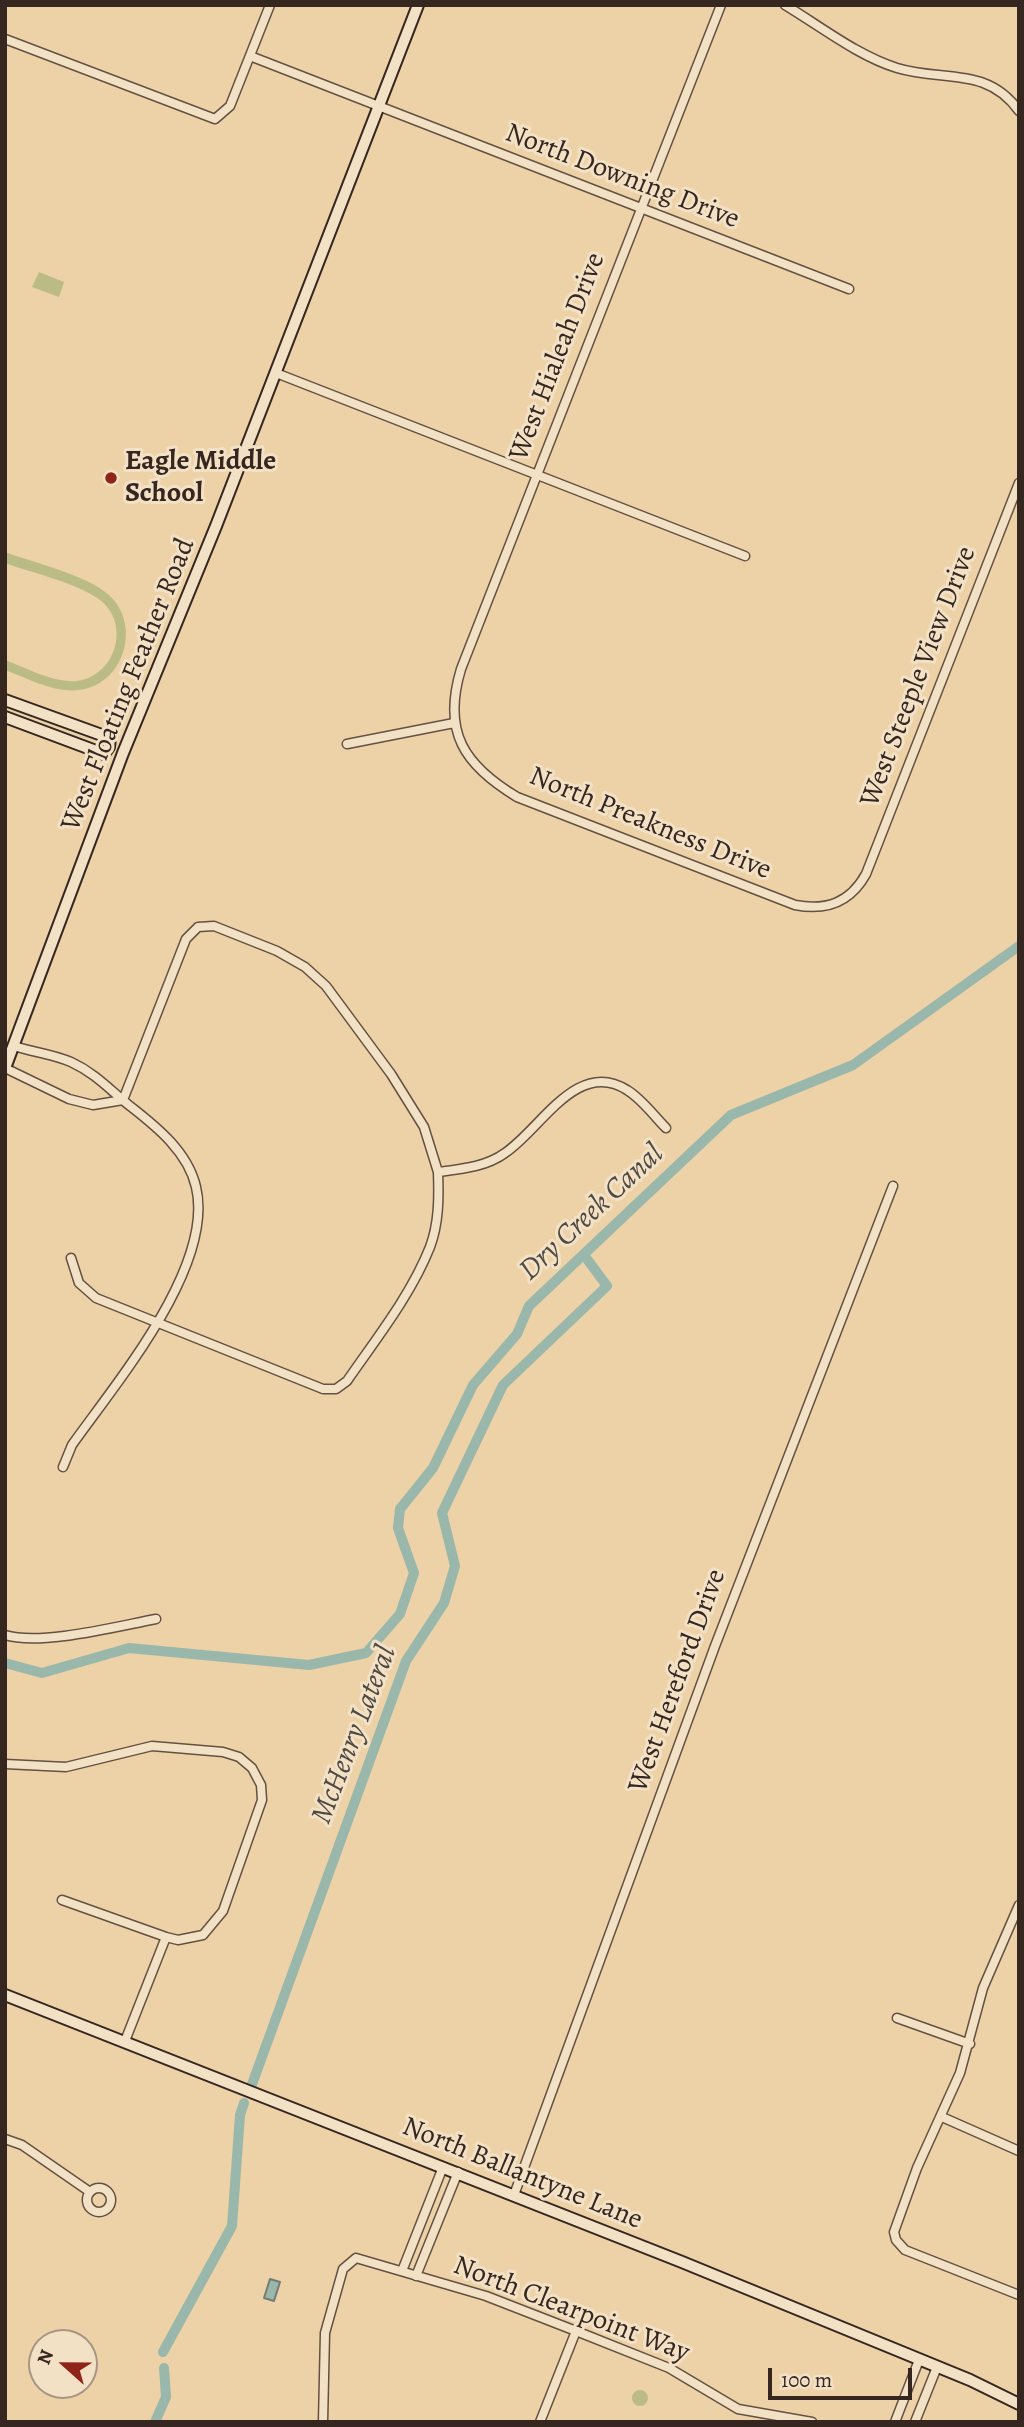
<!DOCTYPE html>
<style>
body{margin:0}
#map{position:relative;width:1024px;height:2427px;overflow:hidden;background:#edd1a7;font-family:Alegreya,serif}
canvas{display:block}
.frame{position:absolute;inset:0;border:7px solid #35261f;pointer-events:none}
.north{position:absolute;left:28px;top:2329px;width:70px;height:70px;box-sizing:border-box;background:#f3e1c6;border:2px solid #a79683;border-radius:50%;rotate:291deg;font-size:19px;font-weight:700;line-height:28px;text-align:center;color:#35261f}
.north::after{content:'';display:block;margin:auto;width:24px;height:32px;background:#8f2418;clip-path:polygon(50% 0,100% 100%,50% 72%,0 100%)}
.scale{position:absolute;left:768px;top:2368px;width:144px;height:32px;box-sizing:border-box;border:4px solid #35261f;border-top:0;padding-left:9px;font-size:21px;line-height:24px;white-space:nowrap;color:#35261f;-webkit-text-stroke:5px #f3e1c6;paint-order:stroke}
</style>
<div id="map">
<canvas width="1024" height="2427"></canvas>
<div class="frame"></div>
<div class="north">N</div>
<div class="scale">100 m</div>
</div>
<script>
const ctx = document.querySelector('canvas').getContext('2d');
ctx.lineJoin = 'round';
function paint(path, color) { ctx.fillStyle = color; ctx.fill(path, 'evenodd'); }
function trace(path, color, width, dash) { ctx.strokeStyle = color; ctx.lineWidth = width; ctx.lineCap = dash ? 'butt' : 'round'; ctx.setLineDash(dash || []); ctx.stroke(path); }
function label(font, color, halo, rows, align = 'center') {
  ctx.font = font + ' Alegreya,serif'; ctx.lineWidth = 6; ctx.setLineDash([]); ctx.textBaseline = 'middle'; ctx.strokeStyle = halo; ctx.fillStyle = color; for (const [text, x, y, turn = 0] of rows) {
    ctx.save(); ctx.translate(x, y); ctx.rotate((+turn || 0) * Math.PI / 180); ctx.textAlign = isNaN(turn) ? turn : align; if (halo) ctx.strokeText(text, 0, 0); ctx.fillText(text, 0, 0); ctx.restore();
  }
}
paint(new Path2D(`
 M39 272 64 282 59 297 32 287Z
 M5 552C34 563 88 575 110 596 142 627 123 686 78 690 53 693 28 678 5 670V660C27 668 53 683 77 681 116 676 131 624 100 600 78 583 32 573 5 563Z
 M632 2398a8 8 0 1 1 16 0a8 8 0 1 1-16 0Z`), '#babb85');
const water = new Path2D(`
 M270 2279 280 2282 274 2301 264 2298Z`);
paint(water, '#9ab7ac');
trace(water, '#727d74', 2);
trace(new Path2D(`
 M5 1663 42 1673 129 1648 309 1665 366 1653 400 1614 414 1573 398 1528 400 1509 433 1468 473 1385 517 1334 529 1306 731 1115 853 1065 1019 946
 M251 2087 406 1661 444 1603 455 1566 442 1513 503 1385 607 1286 584 1255
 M163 2352 232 2226 240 2115 244 2103
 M155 2422 166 2397 164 2368`), '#9ab7ac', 10);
const street = new Path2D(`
 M721 5 461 669C442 732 464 765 517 797L795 905C826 911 850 903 866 874L1019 483
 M785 5C820 26 858 56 897 68 943 82 987 66 1019 111
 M5 39 215 119 230 106 270 5
 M250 56 849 289
 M276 373 745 556
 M347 744 454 723
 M14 1046C32 1052 53 1054 71 1062 95 1073 110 1090 130 1106 157 1127 188 1152 196 1187 215 1266 116 1383 72 1445L63 1467
 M5 1068 69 1099 93 1105 123 1100
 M123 1100 186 939 198 927 214 926 277 951 305 967 326 986 391 1074 424 1127 438 1172
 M71 1258 79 1283 96 1298 323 1389H336L347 1381C376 1339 411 1295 430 1247 439 1223 439 1197 438 1172 461 1169 486 1167 505 1153 541 1129 577 1058 627 1090 642 1099 654 1116 666 1128
 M5 1635C41 1646 118 1626 156 1619
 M5 1764 66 1767 152 1746 223 1752 239 1757 252 1768 261 1785 262 1800 223 1911 203 1935 178 1940 166 1937 62 1900
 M1019 1905 983 1988 960 2073 917 2168 894 2232 896 2240 905 2250 1019 2295
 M897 2018 970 2044
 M125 2041 166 1937
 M942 2117 1019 2151
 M5 2139 22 2145 90 2192
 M87 2200a12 12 0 1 1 24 0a12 12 0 1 1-24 0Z
 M514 2195 715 1646 893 1186
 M402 2271 443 2167
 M416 2276 458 2172
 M323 2422 325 2333 343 2269 356 2258 486 2296 576 2331 669 2368 738 2409 812 2422
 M540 2422 576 2331
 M895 2422 919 2360
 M915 2422 937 2367`);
const secondary = new Path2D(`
 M5 700 110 738 109 747
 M5 717 104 754 109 747
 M5 1068 123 753 216 526 418 5
 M5 1995 682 2262 970 2380 1019 2404`);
trace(street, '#635141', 11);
trace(secondary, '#35261f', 14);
trace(street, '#f3e1c6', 8);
trace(secondary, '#f3e1c6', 10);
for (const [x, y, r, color] of [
 [111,478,7,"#8f2418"]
]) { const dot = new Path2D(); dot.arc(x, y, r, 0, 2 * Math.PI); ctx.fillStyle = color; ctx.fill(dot); trace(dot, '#f3e1c6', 2.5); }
label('28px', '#35261f', '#f3e1c6', [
 ["North Downing Drive",622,177,21],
 ["West Hialeah Drive",558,357,-69],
 ["West Steeple View Drive",919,677,-69],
 ["West Floating Feather Road",129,685,-68],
 ["North Preakness Drive",650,824,22],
 ["West Hereford Drive",678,1681,-70],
 ["North Ballantyne Lane",522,2174,22],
 ["North Clearpoint Way",571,2310,21]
]);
label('bold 28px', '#35261f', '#f3e1c6', [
 ["Eagle Middle",125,462],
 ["School",125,494]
], 'left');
label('italic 30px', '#4e4a42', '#f3e1c6', [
 ["Dry Creek Canal",592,1213,-43],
 ["McHenry Lateral",355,1735,-69]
]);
</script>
